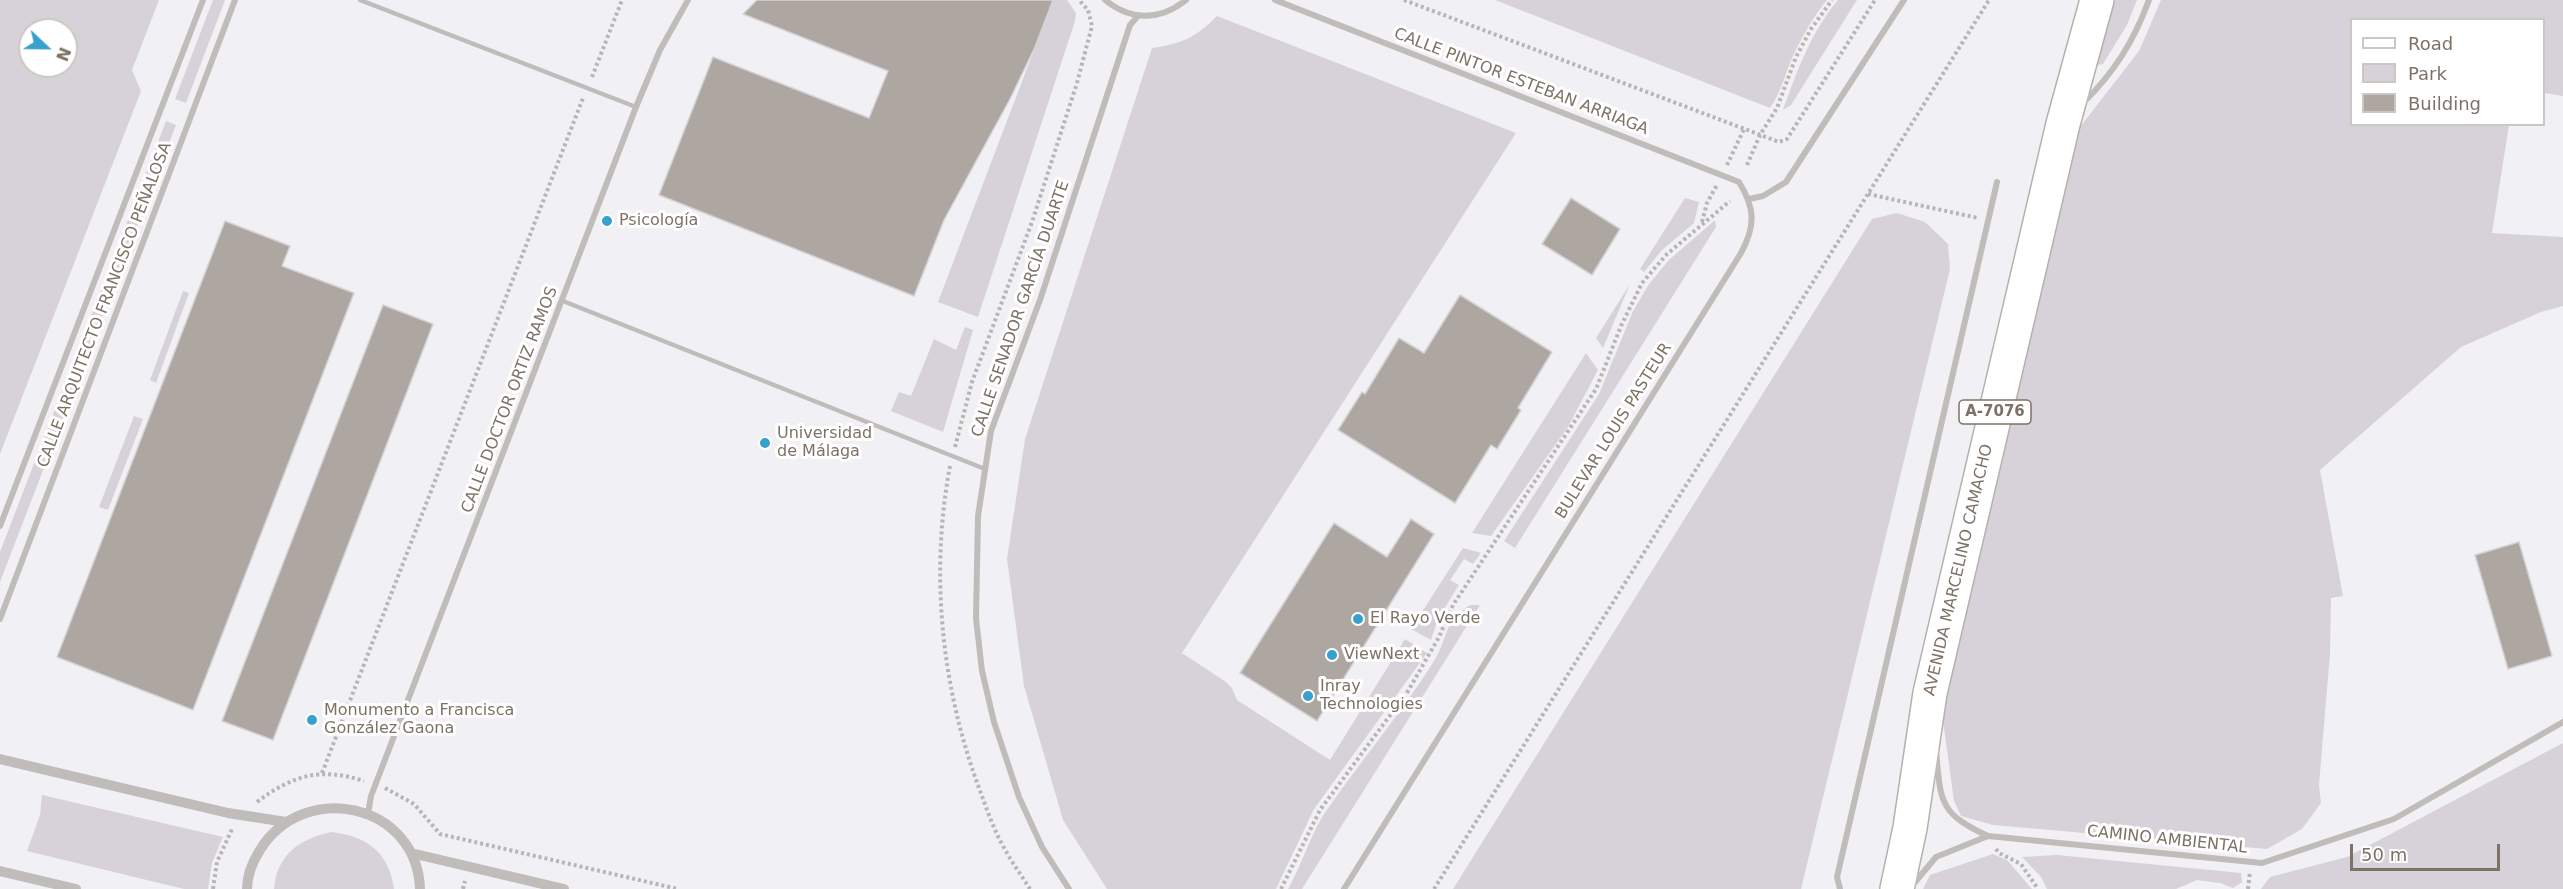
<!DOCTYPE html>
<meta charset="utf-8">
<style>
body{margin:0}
#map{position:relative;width:2563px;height:889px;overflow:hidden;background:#f1f0f4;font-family:"DejaVu Sans",sans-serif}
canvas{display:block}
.legend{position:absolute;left:2350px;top:18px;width:195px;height:108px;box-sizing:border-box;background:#fff;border:2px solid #cbc7c2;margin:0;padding:8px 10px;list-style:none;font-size:18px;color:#7e7266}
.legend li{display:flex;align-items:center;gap:12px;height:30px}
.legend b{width:30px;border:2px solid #cbc7c2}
.north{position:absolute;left:18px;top:18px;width:60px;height:60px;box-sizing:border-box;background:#fff;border:2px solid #cbc7c2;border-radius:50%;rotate:112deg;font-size:16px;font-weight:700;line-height:24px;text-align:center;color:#7e7266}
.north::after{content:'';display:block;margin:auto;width:21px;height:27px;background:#37a1cd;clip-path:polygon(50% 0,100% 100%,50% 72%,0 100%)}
.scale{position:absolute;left:2350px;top:844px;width:150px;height:27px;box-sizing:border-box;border:3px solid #7e7266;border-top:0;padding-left:8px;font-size:18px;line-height:21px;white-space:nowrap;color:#7e7266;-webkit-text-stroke:4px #fff;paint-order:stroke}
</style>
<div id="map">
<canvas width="2563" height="889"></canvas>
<ul class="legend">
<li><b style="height:8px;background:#fff"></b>Road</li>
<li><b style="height:16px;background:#d7d2da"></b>Park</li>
<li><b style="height:16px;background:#ada6a1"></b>Building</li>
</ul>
<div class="north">N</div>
<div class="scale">50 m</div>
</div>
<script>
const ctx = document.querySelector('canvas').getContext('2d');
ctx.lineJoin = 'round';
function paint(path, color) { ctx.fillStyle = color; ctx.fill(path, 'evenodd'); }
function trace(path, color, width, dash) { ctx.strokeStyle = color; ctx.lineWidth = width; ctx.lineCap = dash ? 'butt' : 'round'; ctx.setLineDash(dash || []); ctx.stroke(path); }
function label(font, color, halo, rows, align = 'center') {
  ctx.font = font + ' "DejaVu Sans",sans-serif'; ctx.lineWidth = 6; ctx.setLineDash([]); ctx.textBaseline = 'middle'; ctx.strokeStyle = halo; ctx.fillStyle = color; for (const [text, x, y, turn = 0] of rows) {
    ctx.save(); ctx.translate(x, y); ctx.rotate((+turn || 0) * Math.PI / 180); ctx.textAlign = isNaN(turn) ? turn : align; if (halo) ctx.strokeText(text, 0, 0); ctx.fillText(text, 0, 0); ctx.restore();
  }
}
paint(new Path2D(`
 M0 0H159L132 70 141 91 0 454ZM30 30H66V66H30Z
 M213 0H225L186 103 175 99Z
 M1053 0H1067L1076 13 1075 21 978 317 938 302Z
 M1495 0H1827C1813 17 1802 37 1793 56 1785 74 1781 93 1770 108Z
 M1838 0H1857L1791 105 1783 110C1797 71 1811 32 1838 0Z
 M2106 0H2137L2127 25 2103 64 2093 66Z
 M2161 0H2563V96L2544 93V20H2352V124L2509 125 2492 233 2563 237V306L2541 312 2461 347 2320 470 2343 596 2331 598 2330 654 2319 785 2321 803 2302 829 2267 849 1993 825 1961 816 1954 801 1939 692 2066 145 2139 51Z
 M1217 16 1516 133 1182 653 1226 682 1232 688 1237 700 1330 760 1405 639 1427 653 1314 809 1276 889H1107L1063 820 1024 686 1007 559 1025 439 1152 48C1182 44 1196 37 1217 16Z
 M166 121 176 125 0 582V552Z
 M1685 198 1699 202 1694 223 1662 250 1644 272 1640 269Z
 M1897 213 1925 222 1948 244 1950 269 1801 889H1453L1872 219Z
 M1715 220 1716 227 1515 548 1504 541 1599 394 1633 311 1649 284 1669 260Z
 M1630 284 1603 348 1596 338Z
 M183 291 189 293 156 383 150 380Z
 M965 327 973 330 943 432 891 411 899 392 911 396 934 339 956 350Z
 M1586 353 1598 370 1568 427 1491 536 1472 533Z
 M134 416 143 419 108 510 99 507Z
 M1463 548 1481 553 1473 564 1464 559 1450 580 1459 585 1438 619 1431 640 1411 629Z
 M1470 605H1480L1302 889H1288C1303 863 1311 831 1329 807 1363 758 1402 712 1434 661 1449 637 1442 623 1470 605Z
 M2563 743V889H2261L2270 877 2347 857Z
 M42 795 223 837 212 863 208 889H184L27 851 40 815Z
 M331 832C367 836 389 852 394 889H274C277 854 300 839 331 832Z
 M1993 854 2007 860 2032 889H1923L1930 875Z
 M2057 855 2241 873 2242 882 2233 888 2220 883 2197 880 2176 889H2047L2041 877 2022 857Z`), '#d7d2da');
const building = new Path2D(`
 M757 0H1053L1035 47 1010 99 944 220 914 296 659 195 713 57 869 118 888 71 743 14Z
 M1571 198 1620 229 1592 275 1542 244Z
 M225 221 290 246 282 266 354 293 193 710 57 657Z
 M1460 295 1552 352 1518 408 1521 410 1497 449 1491 445 1455 503 1338 430 1362 392 1365 394 1399 338 1424 353Z
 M383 305 433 324 273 740 222 721Z
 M1411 519 1434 534 1317 721 1240 673 1334 523 1387 557Z
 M2519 542 2552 656 2508 669 2475 555Z`);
paint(building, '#ada6a1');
trace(building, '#d3d3d5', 1.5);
const primary = new Path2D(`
 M1897 889 1910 828 1930 693 2063 124 2097 0`);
trace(primary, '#b4b1ad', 36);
trace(new Path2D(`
 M1404 0 1779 142 1787 139 1875 0
 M592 77 622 0
 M1727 165 1744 129
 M1747 165 1760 135 1777 108 1796 57 1811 29 1832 0
 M1868 194 1978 218
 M1702 222 1707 203 1717 185
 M955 447 972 382 1032 222 1077 83 1092 26 1088 10 1079 0
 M950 466C930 573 941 685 979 788 986 807 993 828 1003 846 1011 861 1021 875 1030 889
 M322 773 583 98
 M385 788 414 804 440 834 678 889
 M257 802C293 775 320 767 364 781
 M1996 849 1999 853 2021 864 2038 889
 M213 889 217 862 233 827
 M463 889 465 881
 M1281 889 1320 810 1408 691 1439 637 1453 605 1596 389 1621 326 1642 283 1666 255 1730 201
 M1434 889 1989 0
 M2248 889 2250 872`), '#b8b6b3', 4, [3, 3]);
trace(new Path2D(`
 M360 0 636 107
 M563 301 985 469`), '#c0bcb9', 4.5);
trace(new Path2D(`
 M1105 0C1131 21 1160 21 1186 0
 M1275 0 1739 182C1755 208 1756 225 1741 253L1344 889
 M2082 104C2114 73 2134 41 2149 0
 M1749 199 1763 196 1786 182 1904 0
 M0 526 203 0
 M0 619 235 0
 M1936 751C1941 801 1938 813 1988 836L2262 863 2394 819 2563 722
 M368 814 371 796 636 107 660 50 688 0
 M1911 887 1936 857 1988 836
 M1069 889 1042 847 1019 797 994 722 982 671 976 618 978 516 991 431 1040 300 1130 25 1138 16
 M1840 889 1837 877 1997 182`), '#c0bcb9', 6);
trace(new Path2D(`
 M0 759 228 813 286 822
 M411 853 564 889
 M0 871 76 889
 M247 889C247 876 253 861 260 850 304 779 417 803 420 889`), '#c0bcb9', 10);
trace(primary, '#fff', 33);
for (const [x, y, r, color] of [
 [607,221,6,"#37a1cd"],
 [765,443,6,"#37a1cd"],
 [1358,619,6,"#37a1cd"],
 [1332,655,6,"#37a1cd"],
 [1308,696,6,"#37a1cd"],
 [312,720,6,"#37a1cd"]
]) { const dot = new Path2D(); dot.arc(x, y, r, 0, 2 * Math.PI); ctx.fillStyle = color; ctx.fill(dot); trace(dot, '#fff', 2); }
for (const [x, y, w] of [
 [1995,412,72]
]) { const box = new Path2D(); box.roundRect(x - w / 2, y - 12, w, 24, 4.5); ctx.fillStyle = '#fff'; ctx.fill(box); trace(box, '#7e7266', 1.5); }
label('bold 15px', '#7e7266', null, [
 ["A-7076",1995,412]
]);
label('16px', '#7e7266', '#fff', [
 ["CALLE PINTOR ESTEBAN ARRIAGA",1521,82,21],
 ["CALLE ARQUITECTO FRANCISCO PEÑALOSA",105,305,-69],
 ["CALLE SENADOR GARCÍA DUARTE",1021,309,-71],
 ["CALLE DOCTOR ORTIZ RAMOS",510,400,-69],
 ["BULEVAR LOUIS PASTEUR",1614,431,-58],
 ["AVENIDA MARCELINO CAMACHO",1959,570,-77],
 ["CAMINO AMBIENTAL",2167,840,6]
]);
label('16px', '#7e7266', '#fff', [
 ["Psicología",619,221],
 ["Universidad",777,434],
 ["de Málaga",777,452],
 ["El Rayo Verde",1370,619],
 ["ViewNext",1344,655],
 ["Inray",1320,687],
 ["Technologies",1320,705],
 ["Monumento a Francisca",324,711],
 ["González Gaona",324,729]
], 'left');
</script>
